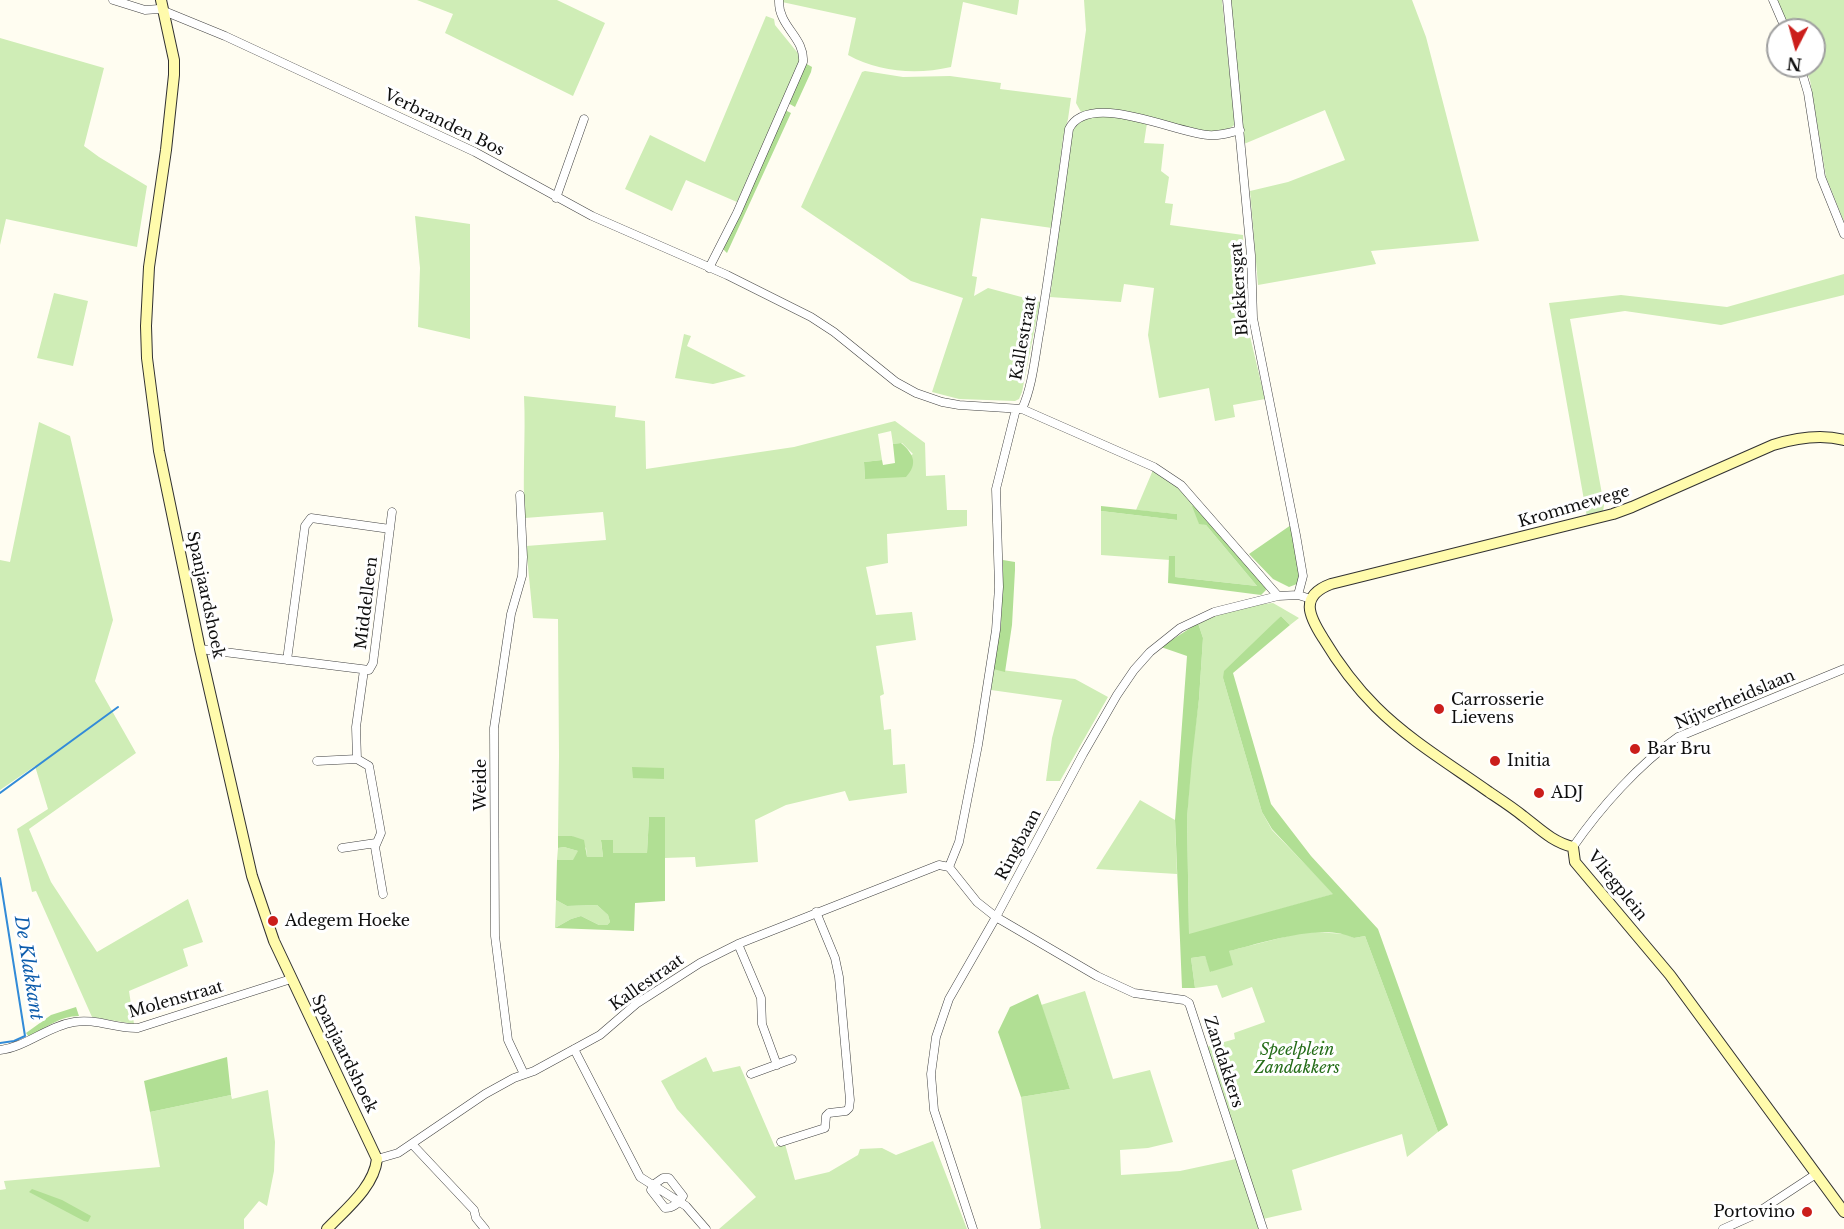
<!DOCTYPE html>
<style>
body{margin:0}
#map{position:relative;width:1844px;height:1229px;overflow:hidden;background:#fffdf1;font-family:"Libre Baskerville",serif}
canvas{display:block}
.north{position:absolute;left:1766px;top:18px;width:60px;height:60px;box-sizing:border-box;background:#fff;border:2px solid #9f9f9f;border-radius:50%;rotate:186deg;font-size:16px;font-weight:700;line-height:24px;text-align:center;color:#0f0f0f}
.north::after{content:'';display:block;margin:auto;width:21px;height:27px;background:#cb1e1b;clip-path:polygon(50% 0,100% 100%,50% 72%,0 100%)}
</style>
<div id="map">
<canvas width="1844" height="1229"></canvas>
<div class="north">N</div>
</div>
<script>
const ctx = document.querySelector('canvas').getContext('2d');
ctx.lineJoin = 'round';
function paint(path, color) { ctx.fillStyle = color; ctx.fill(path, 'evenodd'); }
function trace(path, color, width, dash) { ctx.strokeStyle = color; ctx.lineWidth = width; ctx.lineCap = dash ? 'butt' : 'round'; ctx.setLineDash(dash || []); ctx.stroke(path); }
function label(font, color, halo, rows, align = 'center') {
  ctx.font = font + ' "Libre Baskerville",serif'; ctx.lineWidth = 6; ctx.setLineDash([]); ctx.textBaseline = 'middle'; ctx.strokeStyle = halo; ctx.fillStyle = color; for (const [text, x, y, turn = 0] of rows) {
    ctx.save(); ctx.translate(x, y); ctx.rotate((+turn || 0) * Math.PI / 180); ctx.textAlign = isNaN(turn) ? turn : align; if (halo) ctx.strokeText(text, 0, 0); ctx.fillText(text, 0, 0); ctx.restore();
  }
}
paint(new Path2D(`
 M417 0H557L605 23 573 96 445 33 453 14Z
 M782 0H1019L1017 15 963 2 951 67C916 75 879 72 848 55L856 18 782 2Z
 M1084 0H1222L1235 124C1216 145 1148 116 1123 111 1108 108 1095 109 1081 112L1076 103 1086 30Z
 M1230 0H1412L1426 37 1479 241 1371 251 1376 264 1258 285 1250 191 1288 182 1345 160 1325 110 1244 144Z
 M1777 0H1844V222L1826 177 1810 80 1804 66H1814V30H1789Z
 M766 16 774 19 775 25 801 57 799 64 737 202 686 180 672 211 625 189 650 135 705 162Z
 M0 38 104 68 84 146 99 157 147 186 137 247 6 219 0 245Z
 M865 71 903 77 950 76 1001 83 1000 89 1071 98 1068 119 1063 138 1052 228 981 218 972 276 977 277 974 296 988 288 1040 302 1022 392 1019 399 1015 401 959 399 932 392 963 298 911 281 801 207 862 72Z
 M1112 116 1147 123 1144 143 1164 144 1161 171 1169 177 1165 203 1173 204 1170 225 1243 235 1247 324 1265 399 1233 405 1235 417 1215 421 1209 388 1159 398 1148 335 1154 288 1124 284 1121 302 1050 297 1072 131C1079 115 1097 117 1112 116Z
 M415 216 470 224V339L418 327 420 268Z
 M1844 274V295L1721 325 1625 311 1570 319 1604 505 1603 512 1587 517 1549 303 1621 295 1727 307Z
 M54 293 88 301 73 366 37 358Z
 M684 334 691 336 687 346 746 376 713 384 675 378Z
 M524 396 616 406 615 417 645 421 646 469 794 447 895 421 925 443 926 476 945 475 947 510H967V526L887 534 888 563 866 567 876 615 912 612 916 640 876 646 884 694 880 696 884 730 891 729 893 765 905 764 907 793 849 801 845 791 786 805 755 820 758 862 696 867 695 857 664 858V820L649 817 647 853H612L601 841 603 857H587L586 848 572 836H558L559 756 558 619 533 618 526 546 606 540 603 512 525 518C522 477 526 436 524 396ZM891 431 893 444 902 443 913 454 865 479 864 462 882 460 878 434Z
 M39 422 70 436 113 620 95 681 136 753 29 829 51 882 97 952 188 899 203 942 183 949 188 966 129 991 134 1024 92 1017 36 891 32 892 17 829 48 809 35 766 0 790V560L10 562Z
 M1153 470 1179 487 1195 505 1199 523 1206 525 1257 586 1175 577 1174 556 1170 560 1101 555V511L1177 520V514L1136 510Z
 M1273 603 1299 618 1290 625 1281 616 1223 678 1262 812 1272 830 1334 894 1189 935 1187 818 1191 759 1199 699 1203 638 1198 623C1222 613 1246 605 1273 603Z
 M993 669 1075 679 1108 697 1060 781H1046L1052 738 1062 700 991 690Z
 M1140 800 1175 820 1177 874 1096 869Z
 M564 847 578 851V855L574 860H557L558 848Z
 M556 900 567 906 597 905 608 915 610 922 607 925H599L581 916 571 919 555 928Z
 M1313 932 1346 934 1354 938 1365 936 1438 1132 1407 1157 1402 1134 1292 1170 1302 1210 1263 1219 1206 1047 1235 1039 1234 1033 1265 1022 1252 987 1222 998 1217 985 1195 988 1191 958 1205 956 1211 972 1229 951 1296 934Z
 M1085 991 1113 1079 1150 1070 1173 1142 1148 1148 1120 1150 1121 1175 1180 1171 1236 1159 1259 1229H1039L1041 1228 1021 1097 1070 1089 1041 1005Z
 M706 1057 713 1072 740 1066 775 1147 785 1144 795 1180 829 1172 858 1155 860 1149 882 1148 896 1155 933 1141 967 1229H719L756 1197 677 1109 661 1081Z
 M268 1090 275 1142 274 1171 267 1206 259 1201 244 1219V1229H0V1190L6 1189 4 1181 160 1167 150 1112 231 1095 232 1099Z`), '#cfedb6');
paint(new Path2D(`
 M805 63 812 67 811 72 795 107 788 103Z
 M785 110 791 113 727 253 722 248Z
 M901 443C914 454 918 464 906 477L865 479 864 462 882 460 883 465 895 463 893 444Z
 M1195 505 1264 584 1266 590 1261 595 1168 583 1169 556H1175V577L1257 586 1206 525 1199 524 1192 506Z
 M1101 506 1177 514V520L1101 511Z
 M1291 525 1302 579 1297 584 1289 587 1273 579 1249 554Z
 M1003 560 1015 562V570L1012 625 1005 672 993 669 1001 625Z
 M1281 616 1290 625 1233 673 1271 804 1311 856 1378 929 1448 1125 1438 1132 1365 936 1354 938C1323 922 1262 943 1229 951L1233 965 1210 972 1205 956 1191 958 1195 988H1182L1175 820 1187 656 1161 647 1198 623 1203 638 1199 699 1192 759 1187 818 1189 934 1333 894 1272 829 1262 812 1223 678 1224 671Z
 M632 767 664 768V779L633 778Z
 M649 817H665V901L635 903 634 931 555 928 571 919 581 916 599 925H607L610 922 608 915 597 905 567 906 556 900 557 860H573L578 851 564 847 558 848V836H572L584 840 587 857H603L601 840H613V853H647Z
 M1038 994 1070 1089 1021 1097 998 1032 1010 1007Z
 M76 1007 79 1016C60 1016 45 1028 29 1037L26 1033 51 1015Z
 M227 1057 231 1095 150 1112 144 1081Z
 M32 1189 62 1200 91 1216 88 1222 84 1221 29 1192Z`), '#b1df94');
trace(new Path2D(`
 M0 793 118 707
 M0 878 25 1036 14 1041 0 1043`), '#328bd8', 2);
const street = new Path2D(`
 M113 0 145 10 159 9 225 36 475 152 592 216 727 275 811 317 834 332 896 382 916 393 942 402 959 405 1022 409 1154 467 1181 485 1278 596
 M1227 0 1251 255 1253 318 1296 535 1303 576 1298 595
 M1773 0 1786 30
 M1800 66 1808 93 1821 177 1844 234
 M556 198 584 119
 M709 268 737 213 803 62C805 37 778 27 779 0
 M1022 409C1033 385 1035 355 1040 329 1051 262 1060 196 1069 129 1088 90 1176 133 1208 135 1220 136 1229 133 1240 130
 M520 495 523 557 522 576 511 614 494 728 495 936 508 1040 524 1074
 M200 649 369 670 373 663 392 512
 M287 660 305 526 311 518 390 529
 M364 670 356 727 357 759 369 766 381 833 375 847 383 894
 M317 761 357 759
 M1573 847C1600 808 1639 764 1678 737L1844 669
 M342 848 376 843
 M949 867 959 842 978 745 996 630 999 587 996 489 1016 409
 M738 944 761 998 762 1024 777 1065
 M574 1049 640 1177 686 1206 706 1229
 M0 1050C26 1047 48 1026 74 1022 95 1018 117 1029 138 1028L291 979
 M751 1074 792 1059
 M781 1142 825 1128 826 1116 829 1113 846 1111 849 1108 850 1100 839 977 835 958 816 912
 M412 1144 474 1210 476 1218 485 1229
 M377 1159 398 1153 485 1094 514 1078 534 1071 600 1035 636 1004 700 963 738 944 939 865 949 867 977 902 996 917 1097 976 1134 993 1184 1000 1189 1003 1263 1229
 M663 1178H669L683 1196C679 1203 673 1208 665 1208L651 1190 653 1185Z
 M973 1229 934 1110 931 1074 936 1037 949 999 996 917 1083 754 1117 695 1134 670 1150 652 1180 628 1214 612 1278 596 1298 595 1311 599
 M1723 1229 1752 1216 1816 1174`);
const secondary = new Path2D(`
 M161 0 174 60V75L166 150 149 267 146 326 147 358 159 451 200 649 252 876 274 941 377 1159C374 1187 346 1209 327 1229
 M1844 440C1821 434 1796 438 1773 445L1632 507 1613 514 1331 584C1299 596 1309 616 1323 638 1338 663 1355 686 1376 707 1409 740 1451 765 1489 792 1501 800 1512 807 1523 816 1539 828 1552 842 1573 847L1575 862 1670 975 1844 1212`);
trace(street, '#424242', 9);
trace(secondary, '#313131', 12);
trace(street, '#fff', 8);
trace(secondary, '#fffbac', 10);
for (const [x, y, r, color] of [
 [1439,709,6,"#cb1e1b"],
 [1635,749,6,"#cb1e1b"],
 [1495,761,6,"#cb1e1b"],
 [1539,793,6,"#cb1e1b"],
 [273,921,6,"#cb1e1b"],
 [1807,1212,6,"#cb1e1b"]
]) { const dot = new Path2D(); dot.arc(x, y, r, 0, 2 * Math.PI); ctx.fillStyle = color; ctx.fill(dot); trace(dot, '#fff', 2); }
label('16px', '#0f0f0f', '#fff', [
 ["Verbranden Bos",444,123,26],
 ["Blekkersgat",1240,289,-94],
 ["Kallestraat",1024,338,-80],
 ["Krommewege",1574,507,-16],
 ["Spanjaardshoek",205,595,78],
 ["Middelleen",367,603,-83],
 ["Nijverheidslaan",1735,700,-23],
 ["Weide",481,785,-90],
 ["Ringbaan",1019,845,-62],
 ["Vliegplein",1617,886,51],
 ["Kallestraat",647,983,-35],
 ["Molenstraat",176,1000,-16],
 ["Spanjaardshoek",344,1054,64],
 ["Zandakkers",1223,1062,72]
]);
label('16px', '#0f0f0f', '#fff', [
 ["Carrosserie",1451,700],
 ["Lievens",1451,718],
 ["Bar Bru",1647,749],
 ["Initia",1507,761],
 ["ADJ",1551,793],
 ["Adegem Hoeke",285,921],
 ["Portovino",1795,1212,"right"]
], 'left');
label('italic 16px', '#256d19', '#fff', [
 ["Speelplein",1297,1050],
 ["Zandakkers",1297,1068]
]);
label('italic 18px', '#0d5cac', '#fff', [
 ["De Klakkant",28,968,81]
]);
</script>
